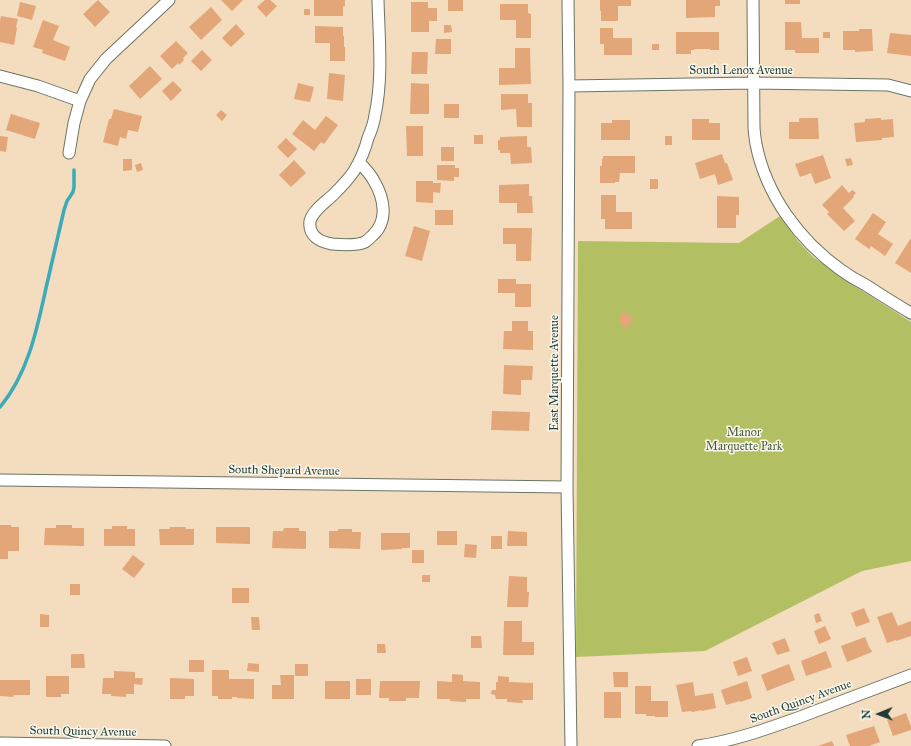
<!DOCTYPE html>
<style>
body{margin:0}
#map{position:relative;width:911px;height:746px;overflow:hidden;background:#f4dcbe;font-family:"IM FELL Great Primer",serif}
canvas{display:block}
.north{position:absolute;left:859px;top:694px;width:40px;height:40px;-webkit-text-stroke:3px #fbf7ec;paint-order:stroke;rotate:269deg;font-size:11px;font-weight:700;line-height:16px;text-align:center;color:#1f3d34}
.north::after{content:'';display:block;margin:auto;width:14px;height:18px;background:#1f3d34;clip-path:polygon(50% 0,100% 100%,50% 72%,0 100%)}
</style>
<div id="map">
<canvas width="911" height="746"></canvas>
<div class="north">N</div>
</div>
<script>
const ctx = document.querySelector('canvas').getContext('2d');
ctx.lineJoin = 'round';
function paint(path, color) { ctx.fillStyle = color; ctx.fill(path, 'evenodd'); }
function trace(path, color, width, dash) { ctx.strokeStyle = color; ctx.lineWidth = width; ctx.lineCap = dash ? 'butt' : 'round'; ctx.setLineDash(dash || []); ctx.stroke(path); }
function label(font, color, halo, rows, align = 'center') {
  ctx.font = font + ' "IM FELL Great Primer",serif'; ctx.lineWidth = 3; ctx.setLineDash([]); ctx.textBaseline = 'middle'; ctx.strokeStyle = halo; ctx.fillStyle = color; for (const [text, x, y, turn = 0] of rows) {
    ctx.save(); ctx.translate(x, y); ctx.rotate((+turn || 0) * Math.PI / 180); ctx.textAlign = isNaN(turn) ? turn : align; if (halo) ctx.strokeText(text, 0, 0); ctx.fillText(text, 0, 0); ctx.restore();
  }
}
paint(new Path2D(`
 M780 216 798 241 813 257 853 285 911 322V561L862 571 705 651 576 657 578 241 739 243Z`), '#b2c063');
trace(new Path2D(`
 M0 407C28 374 37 329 46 288 52 262 58 236 64 210L67 201 73 192 74 187V170`), '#3baab9', 3.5);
paint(new Path2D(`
 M98 0 110 12 95 27 83 14Z
 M221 0H243L232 11Z
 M265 0H270L277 6 266 17 257 7Z
 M314 0H345V6H343V16H314Z
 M448 0H463V11H448Z
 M600 0H631V6H618V21H601V11H600Z
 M686 0H720V6H715V17L686 18Z
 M785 0H800V4H785Z
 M20 2 36 6 32 20 17 16Z
 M411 2H428V8H437V21H429V32H411Z
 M500 4H528V13L531 14V38H516V20H500Z
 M211 7 222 20 201 40 189 27Z
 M304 9H310V15H304Z
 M1 16 18 19 16 27 17 28 14 45 0 42V21Z
 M43 20 59 26 53 40 70 47 65 61 42 53 43 50 33 47Z
 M785 22H801L802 38H819V53H795V50H785Z
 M236 24 245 34 231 47 222 38Z
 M444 25H451L452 32 444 33Z
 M315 26 343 27V36H344V47H345V61H330V43H315Z
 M600 28H613V38H632V55H604V44H600Z
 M859 29H872L873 51 855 52V50H843V31H859Z
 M676 32H719V50H710V49H694L695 50H691V54H676Z
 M823 32H830V38H823Z
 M890 33 911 35V56L887 53Z
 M436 39H451V54H435Z
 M176 41 188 53 183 58 184 60 179 65 178 63 172 69 160 56Z
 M652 44H659V50H652Z
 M515 48H530L531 84 499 85V68H515Z
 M202 50 212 60 201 71 191 61Z
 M412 52H428L427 74H411Z
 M150 66 162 79 140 99 129 86Z
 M329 73 345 75 343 101 327 99Z
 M173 81 182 90 171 101 162 91Z
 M298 83 314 87 310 102 294 99Z
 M411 83 429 84V114H410Z
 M501 94H528V103H532V127H517L516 109 501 110Z
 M444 104H459V118H444Z
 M114 109 142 116 138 132 128 130 126 139 120 137 118 146 103 142 109 119H111Z
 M221 110 227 115 222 121 216 115Z
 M11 114 40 123 35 139 6 130Z
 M326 116 338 125 324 144 321 142 314 151 292 134 303 120 315 130Z
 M799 118H818L819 139H789V122H799Z
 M881 118V120L893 119 894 137 882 138V140L856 142 854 123 865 122V119Z
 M692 119H709V123H720V140H692Z
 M612 120H630V140H601V123H612Z
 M406 126H423V156H407Z
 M474 135H483V144H474Z
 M0 136 8 137 6 152 0 151Z
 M527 136V147H531L532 163 511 164 510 153H500V150H498V140H500V137Z
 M665 136H672V145H665Z
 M286 138 297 149 288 158 277 147Z
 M441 147H454V161H441Z
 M722 154 725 163H727L733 180 718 185 715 174 700 179 695 163Z
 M823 155 831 178 815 184 811 173 800 177 795 164Z
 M603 156H635V173H620L619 182H615V183H600V166H602V159H603Z
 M851 158 853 165 847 166 845 159Z
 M123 159H132V170L123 171Z
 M294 160 306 173 291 187 279 175Z
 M141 163 143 170 137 172 135 165Z
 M437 165H455V168H459V177H454V181L437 180Z
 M650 179H658V189H650Z
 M416 181H433V183H441L440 193 433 192V203L416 202Z
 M529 184V196H532L533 213H517V203H499V185Z
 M842 185 849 193 852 190 856 193 853 196 854 197 843 208 855 221 844 231 827 214 829 212 822 205Z
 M601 195H616V212H632V229H605V219H601Z
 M717 196 739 197V215H736V228H717Z
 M435 210H453V225H435Z
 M873 213 886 222 878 234 893 244 885 256 871 246 869 249 855 239Z
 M414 226 430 231 422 261 405 256Z
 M503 228H532L531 261H516V244H503Z
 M911 238V273L895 263Z
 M498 279H516V284H531V307H515V293H498Z
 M625 312 632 316V323L626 328 619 323V315Z
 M512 321H528V331H533V350L503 349 504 331H512Z
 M504 365 533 366 532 380H521V395L503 394Z
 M492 411 530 412 529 431 491 430Z
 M0 525H11V527H19V551H8V559H0Z
 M56 525H72V528H84V546L44 545 45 528H56Z
 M112 526H127V529H135V546H104V529H112Z
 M170 527H186V529H194V545H160L159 529H170Z
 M216 527H250V544L216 543Z
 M284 528H299V531H306V549L272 548 273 531H283Z
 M338 529H352V532H361L360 549 329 548V531H338Z
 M437 531H457V545H437Z
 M508 531 527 532V546H507Z
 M381 533H410V548H402V549L381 550Z
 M491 536H502V549H491Z
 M465 544 477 545 476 558 464 557Z
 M412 550H424V563H412Z
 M133 555 145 564 134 578 122 569Z
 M422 575H430V582H422Z
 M509 576 527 577V592H529L528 607H507Z
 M70 584H80V595H70Z
 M232 588H249V603H232Z
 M864 608 870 622 856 627 851 613Z
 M892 612 898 626 911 621V636L896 641V640L887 643 877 617Z
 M819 613 822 621 816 623 814 615Z
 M40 614 49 615V627H40Z
 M251 617H259L260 630H252Z
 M504 621H522V642H534V655H503Z
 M825 626 831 639 819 644 814 631Z
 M471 636H481L482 648H471Z
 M865 637 870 649H871L872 652 847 662 841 646Z
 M785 638 790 651 777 655 772 643Z
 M377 644H385L386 653H377Z
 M826 651 832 667 806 676 801 661Z
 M71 654H84L85 668H71Z
 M747 657 752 671 738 676 733 662Z
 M189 660H204V672H189Z
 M248 663 259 664V672L247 671Z
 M295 664H308V676H295Z
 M789 664 795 680 767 691 761 675Z
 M212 670H229V679H254V699L237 698V697H232V699H218V696H212Z
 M114 671 135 672V678H143L142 685 134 684V694H126V697L111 696V694H102L103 678H114Z
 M613 672H628V687H614Z
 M452 674 463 675V681L480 682V699H466V702L450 701V699H437V681L452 682Z
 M280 675H294V699H272V685H281Z
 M46 676H69V694H61V697H46Z
 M498 676 509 677V682L533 683V700H522L523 703 507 702V699H496L495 695 491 694 492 690H496V682H498Z
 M170 678 194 679V696H185V699H170Z
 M356 679H371V695H356Z
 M0 680H30V695H14L13 697 0 696Z
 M325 681H350V699H325Z
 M380 681H420L419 698H406V701H389V698H379Z
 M747 681 752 698 740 702V701L726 705 721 690Z
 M693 682 695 696 713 693 716 708 702 711V710L692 712 691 711 682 712 676 685Z
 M635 686H651V701H668V717H655V716H646V714H635Z
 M604 692H621V718H604Z
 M906 713 911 726V730L893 736 887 720Z
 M874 726 880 742 869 746H850L846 735Z
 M832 741 834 746H818Z`), '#e3a678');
const minor = new Path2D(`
 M568 0 569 86 567 487 571 746
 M753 0 754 126C754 132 755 138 756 144 766 195 799 240 841 270 848 275 856 280 864 284 880 294 895 304 911 313
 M0 76 38 86 80 101
 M569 86 753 83 888 85 911 91
 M69 153 74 123 80 101 90 79 106 59 169 0
 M359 162C364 168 370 173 374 181 384 198 389 221 372 236 370 238 368 240 365 242 356 246 343 245 332 244 320 242 308 236 310 221 313 210 326 202 334 194 341 187 348 180 354 171 360 161 365 150 368 138 371 131 374 123 375 115 383 78 379 38 378 0
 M0 480 567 487
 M0 743 165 746
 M698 746C733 741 767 729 800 717 837 703 874 689 911 675`);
trace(minor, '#6a7564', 13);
trace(minor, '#fff', 11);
label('12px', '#1f3d34', '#fbf7ec', [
 ["South Lenox Avenue",741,71],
 ["East Marquette Avenue",555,373,-90],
 ["South Shepard Avenue",284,471,1],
 ["South Quincy Avenue",801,702,-20],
 ["South Quincy Avenue",83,732,1]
]);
label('12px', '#445e40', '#fbf7ec', [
 ["Manor",744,433],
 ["Marquette Park",744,447]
]);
</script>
